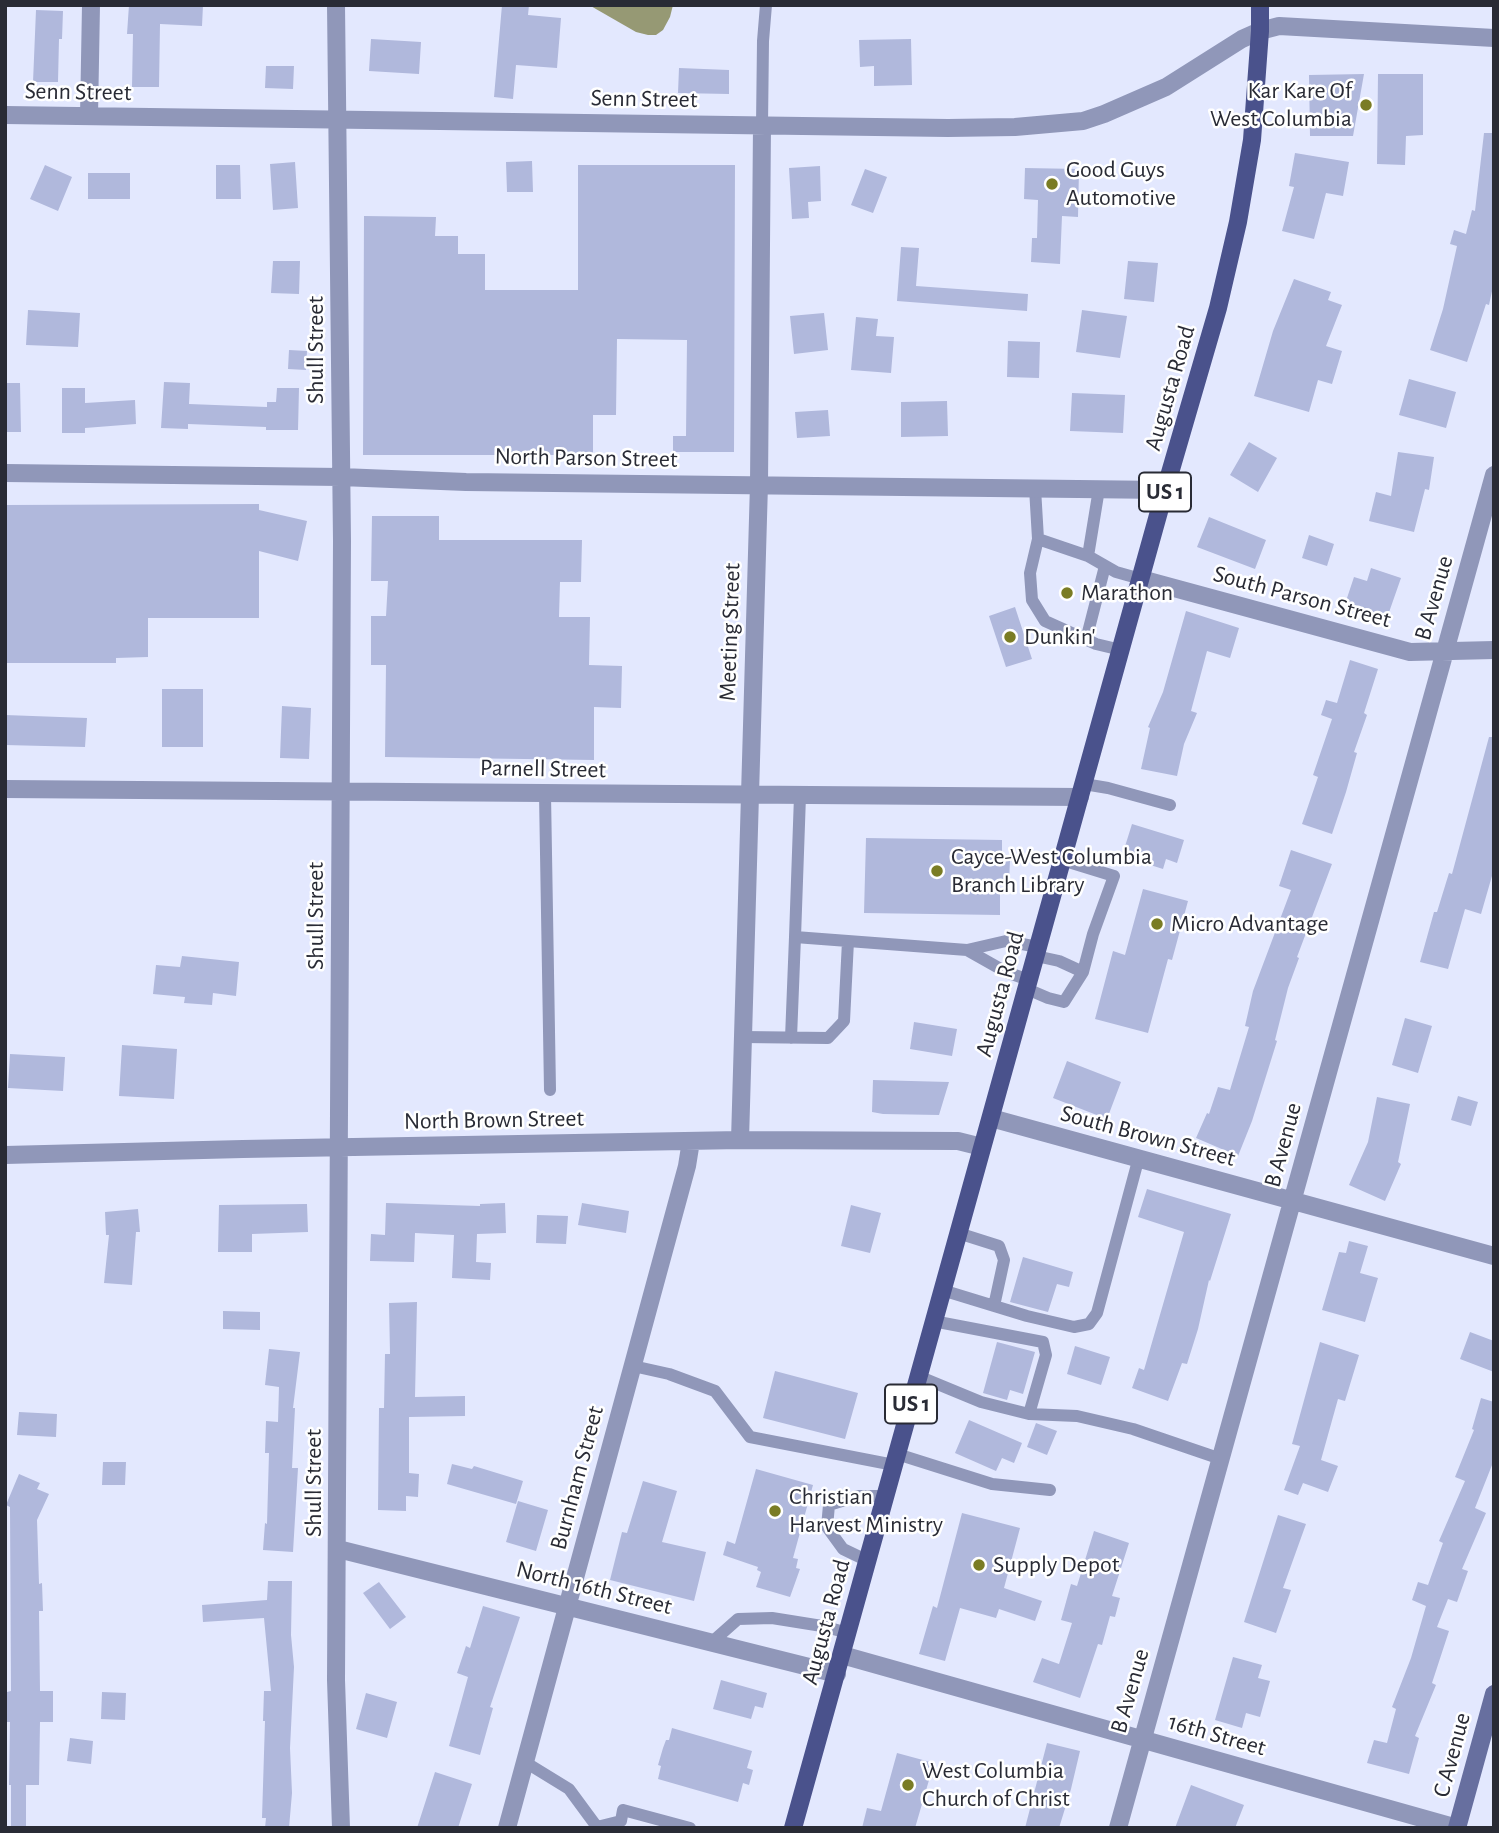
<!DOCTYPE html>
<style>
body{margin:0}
#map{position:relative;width:1499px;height:1833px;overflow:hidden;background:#e3e8fe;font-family:"Alegreya Sans",sans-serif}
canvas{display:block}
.frame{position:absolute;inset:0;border:7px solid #292b35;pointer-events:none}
</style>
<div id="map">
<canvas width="1499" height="1833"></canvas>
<div class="frame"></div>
</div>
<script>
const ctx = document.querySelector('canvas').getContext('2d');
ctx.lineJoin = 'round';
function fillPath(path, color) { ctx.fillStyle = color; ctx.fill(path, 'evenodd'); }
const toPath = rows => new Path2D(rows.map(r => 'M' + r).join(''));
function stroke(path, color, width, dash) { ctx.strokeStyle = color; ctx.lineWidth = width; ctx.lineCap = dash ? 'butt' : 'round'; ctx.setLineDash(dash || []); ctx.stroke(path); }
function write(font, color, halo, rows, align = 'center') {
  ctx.font = font + ' "Alegreya Sans",sans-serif'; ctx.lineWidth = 5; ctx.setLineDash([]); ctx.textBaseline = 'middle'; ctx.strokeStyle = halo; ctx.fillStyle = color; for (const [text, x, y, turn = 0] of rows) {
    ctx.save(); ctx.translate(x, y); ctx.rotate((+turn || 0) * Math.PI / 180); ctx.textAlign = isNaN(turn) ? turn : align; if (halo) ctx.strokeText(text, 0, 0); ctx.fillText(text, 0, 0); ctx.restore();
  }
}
const water = toPath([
 [589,5,673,5,670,17,663,30,656,35,648,35,636,32]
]);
const building = toPath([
 [129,5,203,5,202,26,160,24,159,87,132,87,133,34,127,34],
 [502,5,529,5,528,15,561,18,557,68,516,65,513,99,494,97],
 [36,10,63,11,62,39,59,39,58,82,33,82],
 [371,39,421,42,419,74,369,71],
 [911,39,912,85,874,86,874,66,860,67,859,40],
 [266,66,294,66,293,89,265,88],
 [679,68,729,70,729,94,678,93],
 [1364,74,1353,136,1310,136,1309,75],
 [1378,74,1423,74,1423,135,1406,136,1405,165,1377,164],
 [1484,133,1494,133,1494,282,1489,305,1486,304,1467,362,1430,350,1443,309,1457,246,1450,244,1454,230,1466,234,1472,210,1475,211],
 [1295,153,1349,162,1343,196,1326,193,1314,239,1282,231,1294,187,1289,186],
 [532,161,533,192,507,192,506,162],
 [295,162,298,208,273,210,270,164],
 [45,165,72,177,58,211,30,199],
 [216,165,240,165,241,199,216,199],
 [578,165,735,165,734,452,673,452,673,436,686,436,687,340,617,339,616,415,593,415,593,455,363,455,364,216,436,217,435,236,458,236,458,254,485,254,485,290,578,290],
 [820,166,821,201,808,202,809,218,792,219,789,168],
 [1025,168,1079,169,1078,217,1062,216,1060,264,1031,262,1032,238,1037,238,1038,200,1024,199],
 [865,169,887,177,873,213,851,205],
 [88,173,130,173,130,199,88,199],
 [901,247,919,248,916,286,1028,294,1027,311,897,301],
 [273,261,300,261,299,294,271,293],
 [1128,261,1158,263,1154,302,1124,299],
 [1294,279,1331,292,1328,300,1342,305,1326,346,1342,351,1332,384,1318,380,1309,412,1254,396,1273,331],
 [28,310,80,313,78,347,26,345],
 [1082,310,1127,316,1120,358,1076,352],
 [824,313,828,350,794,354,790,316],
 [856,317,878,319,876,336,894,337,891,373,851,370],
 [1008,341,1040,342,1039,378,1007,377],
 [289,350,307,351,306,370,288,369],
 [1409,379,1456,392,1446,428,1399,415],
 [164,382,190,383,189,404,267,407,267,402,276,402,277,388,299,388,298,430,266,430,266,427,188,424,188,429,161,428],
 [5,383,20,383,21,432,5,432],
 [62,388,85,388,85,403,135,400,136,424,85,428,85,433,62,433],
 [1072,393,1125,395,1123,433,1070,431],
 [947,401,948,436,901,437,901,402],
 [828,410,830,436,797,438,795,412],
 [1249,442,1277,458,1258,492,1230,475],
 [1398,452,1434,457,1429,490,1425,489,1414,532,1369,521,1376,492,1391,496],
 [259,504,259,510,307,521,298,561,259,551,259,618,148,618,148,657,116,658,116,663,5,663,5,505],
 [372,516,439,516,439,540,582,540,581,582,560,582,559,617,590,617,589,665,622,666,621,708,594,707,594,760,385,757,386,665,371,665,371,616,386,616,388,581,371,581],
 [1209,517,1266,540,1255,569,1197,547],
 [1309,535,1334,544,1327,566,1302,558],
 [1371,568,1401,578,1387,618,1345,604,1354,577,1367,581],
 [1015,607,1032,659,1006,667,989,616],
 [1186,611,1239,628,1230,658,1207,651,1191,711,1197,713,1184,744,1177,776,1141,769,1150,728,1148,727,1163,692],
 [1350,660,1378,669,1364,713,1367,715,1354,752,1357,753,1346,792,1332,834,1302,824,1318,777,1313,775,1332,719,1321,715,1326,700,1337,703],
 [162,689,203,689,203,747,162,747],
 [282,706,311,708,309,759,280,758],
 [5,715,87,718,85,747,5,745],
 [1489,737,1494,737,1494,869,1481,914,1465,909,1448,969,1420,962,1434,912,1437,912,1449,873,1452,874],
 [1132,824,1184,840,1177,863,1166,859,1163,869,1122,856],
 [866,838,1002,840,1002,859,1010,860,1009,883,1000,883,1000,915,864,913],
 [1291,850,1332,864,1297,957,1299,958,1288,988,1275,1040,1277,1041,1252,1121,1238,1156,1196,1138,1207,1113,1209,1114,1218,1087,1230,1090,1249,1027,1245,1026,1253,991,1291,890,1279,886],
 [1143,889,1188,901,1172,960,1168,959,1148,1033,1095,1019,1113,951,1125,955],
 [182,956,239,962,236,996,213,993,212,1005,184,1003,185,997,153,994,156,965,180,967],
 [1405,1018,1432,1026,1418,1073,1392,1065],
 [914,1022,957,1029,952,1056,910,1049],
 [122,1045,177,1049,174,1099,119,1096],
 [10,1054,65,1057,63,1091,8,1088],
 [1067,1061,1121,1082,1107,1119,1053,1098],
 [873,1080,949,1082,939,1115,883,1114,872,1112],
 [1458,1096,1478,1102,1471,1126,1451,1120],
 [1377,1097,1410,1104,1398,1162,1401,1164,1385,1201,1349,1185,1368,1142],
 [1147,1189,1231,1214,1210,1281,1209,1280,1198,1329,1187,1364,1182,1363,1168,1401,1132,1388,1139,1368,1144,1370,1184,1232,1138,1217],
 [386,1203,480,1206,480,1204,505,1203,506,1233,477,1234,476,1262,491,1263,490,1280,452,1278,454,1235,415,1233,414,1262,370,1261,371,1234,385,1235],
 [582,1203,629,1211,626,1233,578,1225],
 [307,1204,308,1232,252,1234,252,1252,218,1252,219,1205],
 [851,1205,881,1213,870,1253,841,1246],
 [138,1209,140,1232,136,1232,132,1285,104,1283,109,1235,106,1235,105,1212],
 [537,1215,568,1216,566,1244,536,1243],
 [1349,1241,1368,1246,1360,1273,1378,1278,1365,1322,1322,1310,1339,1252,1346,1253],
 [1023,1257,1073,1272,1069,1287,1057,1284,1048,1312,1010,1302],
 [417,1302,415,1397,465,1396,465,1416,409,1417,409,1473,419,1474,418,1497,406,1496,406,1511,378,1510,379,1408,384,1408,385,1354,390,1354,389,1303],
 [223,1311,260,1312,260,1330,223,1329],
 [1470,1332,1494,1341,1494,1372,1460,1359],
 [997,1342,1035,1352,1023,1394,1010,1390,1007,1400,983,1393],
 [1320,1342,1359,1355,1345,1401,1338,1399,1321,1460,1338,1466,1328,1492,1303,1483,1298,1495,1284,1490,1300,1446,1292,1444],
 [1075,1346,1110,1357,1101,1385,1067,1374],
 [269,1349,300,1352,293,1408,295,1408,292,1468,298,1468,293,1552,263,1550,265,1523,267,1524,269,1453,265,1453,266,1421,278,1422,279,1387,265,1385],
 [775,1371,858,1393,845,1439,763,1418],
 [1481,1398,1494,1402,1494,1460,1475,1508,1486,1513,1462,1569,1468,1571,1457,1602,1448,1599,1437,1627,1449,1631,1432,1683,1436,1685,1415,1736,1419,1738,1409,1774,1367,1763,1374,1740,1387,1743,1396,1709,1392,1707,1411,1658,1426,1606,1412,1600,1418,1582,1428,1585,1443,1543,1439,1541,1465,1481,1455,1477,1474,1430,1472,1429],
 [19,1412,57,1414,56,1437,17,1435],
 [969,1420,1022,1443,1014,1463,1002,1458,996,1471,955,1453],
 [1036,1423,1057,1431,1047,1455,1027,1447],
 [103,1462,126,1462,125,1485,102,1485],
 [452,1464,472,1469,474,1466,523,1481,516,1504,447,1484],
 [756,1469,813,1485,793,1558,798,1559,796,1568,800,1569,790,1597,756,1587,761,1572,757,1570,758,1567,723,1555,727,1541,735,1544],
 [19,1474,40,1483,37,1489,49,1494,37,1520,39,1584,42,1583,43,1611,39,1611,40,1691,53,1691,53,1722,40,1722,39,1785,26,1785,26,1828,11,1828,11,1785,9,1785,10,1722,7,1722,7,1692,11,1691,10,1507,6,1505],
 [643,1481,677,1491,662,1542,706,1552,694,1601,610,1580,622,1532,627,1533],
 [518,1501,548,1510,536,1551,506,1542],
 [962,1513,1020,1528,1004,1588,1042,1601,1035,1621,999,1609,996,1618,960,1608,945,1661,919,1654,933,1606,937,1608],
 [1278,1515,1306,1524,1283,1588,1291,1590,1276,1633,1244,1622],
 [1094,1531,1129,1543,1112,1596,1120,1598,1115,1617,1110,1616,1102,1645,1098,1644,1080,1698,1033,1682,1042,1658,1059,1664,1072,1623,1061,1620,1071,1584,1077,1586],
 [268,1581,292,1581,291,1635,294,1667,290,1748,292,1793,289,1828,265,1828,266,1818,262,1818,265,1721,263,1721,264,1691,271,1691,264,1618,203,1622,202,1605,267,1600],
 [379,1582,406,1617,390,1629,363,1593],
 [483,1606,520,1617,490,1707,493,1708,480,1755,449,1746,468,1677,457,1673,466,1646,470,1648],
 [1233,1657,1262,1665,1258,1678,1270,1681,1260,1717,1246,1713,1242,1728,1215,1720],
 [721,1680,767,1693,763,1708,755,1706,751,1719,713,1709],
 [102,1692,126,1693,125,1720,101,1719],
 [366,1693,397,1702,387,1738,356,1729],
 [672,1728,752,1751,747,1768,753,1770,749,1785,743,1783,738,1802,658,1779,661,1766,658,1765,663,1748,666,1740,669,1740],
 [70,1738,93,1741,91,1764,67,1761],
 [1047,1743,1080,1751,1071,1789,1059,1828,1025,1828],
 [897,1753,934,1763,915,1828,862,1828,867,1808,881,1811],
 [435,1772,472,1784,458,1828,417,1828],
 [1191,1785,1244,1805,1235,1828,1175,1828]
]);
const lane = toPath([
 [762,125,763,41,766,5],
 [1035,488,1038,539,1030,573,1032,600,1045,621,1096,644,1121,650],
 [1038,539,1088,556,1116,572,1141,579],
 [1088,556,1099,489],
 [1086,640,1105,566],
 [1084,784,1108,788,1170,805],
 [545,794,550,1090],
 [800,796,795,937,848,941],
 [967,950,1006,972,1029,980],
 [1036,956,1059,961,1083,972,1093,934,1114,876,1062,860],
 [1027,989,1048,998,1064,1002,1083,972],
 [743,1037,828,1038,844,1021,848,941,967,950,1006,941,1038,947],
 [791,1038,795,937],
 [958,1233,999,1246,1004,1260,994,1306],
 [942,1290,1027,1316,1074,1327,1089,1324,1097,1313,1139,1157],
 [933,1321,1043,1342,1046,1355,1029,1414],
 [633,1366,669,1374,715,1391,750,1437,894,1465],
 [918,1376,981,1402,1029,1414,1077,1416,1133,1429,1221,1459],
 [897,1454,992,1484,1050,1490],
 [868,1561,843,1549,827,1527,829,1505,858,1496,886,1496],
 [712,1642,738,1619,772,1618,822,1626,848,1633],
 [525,1762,569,1789,597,1827,621,1821,623,1810,690,1828]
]);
const street = toPath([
 [336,5,342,541,336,1680,341,1828],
 [5,115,948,128,1015,127,1083,121,1104,114,1166,87,1242,39,1260,31,1279,26,1494,38],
 [89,116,91,5],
 [5,473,341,477,466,482,1165,490],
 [1141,579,1410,652,1494,650],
 [5,789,1080,797],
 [991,1118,1494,1256],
 [740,1140,759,484,762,125],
 [5,1155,243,1149,740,1140,958,1141,982,1147],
 [338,1549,837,1674],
 [842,1655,1457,1828],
 [507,1828,687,1166,691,1141],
 [1118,1828,1494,475]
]);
const secondary = toPath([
 [1457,1828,1494,1694]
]);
const primary = toPath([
 [793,1828,1165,490,1218,308,1238,222,1252,140,1260,31,1260,5]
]);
const markers = [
 [1366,105,7,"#7a7c24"],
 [1052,184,7,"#7a7c24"],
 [1067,593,7,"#7a7c24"],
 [1010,637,7,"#7a7c24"],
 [937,871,7,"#7a7c24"],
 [1157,924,7,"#7a7c24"],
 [775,1511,7,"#7a7c24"],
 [979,1565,7,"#7a7c24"],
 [908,1785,7,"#7a7c24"]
];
const shields = [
 [1165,492,52],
 [911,1404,52]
];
const shieldNames = [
 ["US 1",1165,492],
 ["US 1",911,1404]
];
const poiNames = [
 ["Kar Kare Of",1352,91,"right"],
 ["West Columbia",1352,119,"right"],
 ["Good Guys",1066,170],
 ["Automotive",1066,198],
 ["Marathon",1081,593],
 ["Dunkin'",1024,637],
 ["Cayce-West Columbia",951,857],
 ["Branch Library",951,885],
 ["Micro Advantage",1171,924],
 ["Christian",789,1497],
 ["Harvest Ministry",789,1525],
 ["Supply Depot",993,1565],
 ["West Columbia",922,1771],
 ["Church of Christ",922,1799]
];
const streetNames = [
 ["Senn Street",78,92,1],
 ["Senn Street",644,99,1],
 ["Shull Street",316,350,-90],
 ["Augusta Road",1170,388,-74],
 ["North Parson Street",586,458,1],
 ["South Parson Street",1302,597,15],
 ["B Avenue",1434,598,-74],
 ["Meeting Street",730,632,-88],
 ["Parnell Street",543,769,1],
 ["Shull Street",316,916,-90],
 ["Augusta Road",1000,994,-75],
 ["North Brown Street",494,1120,-1],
 ["South Brown Street",1148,1136,15],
 ["B Avenue",1283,1145,-75],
 ["Burnham Street",577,1478,-75],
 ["Shull Street",314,1483,-90],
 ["North 16th Street",594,1588,14],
 ["Augusta Road",826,1622,-75],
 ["B Avenue",1130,1691,-74],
 ["16th Street",1217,1735,16],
 ["C Avenue",1452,1755,-75]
];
fillPath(water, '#969974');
fillPath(building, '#b0b8dc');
stroke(lane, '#9097b9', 12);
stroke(street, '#9097b9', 18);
stroke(secondary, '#676f9f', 18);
stroke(primary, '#4a528c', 18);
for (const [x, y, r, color] of markers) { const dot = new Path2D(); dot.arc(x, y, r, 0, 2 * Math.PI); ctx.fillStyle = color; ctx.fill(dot); stroke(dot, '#fff', 2.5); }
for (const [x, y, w] of shields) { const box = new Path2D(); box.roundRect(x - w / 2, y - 19.5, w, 39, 5); ctx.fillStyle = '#fff'; ctx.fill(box); stroke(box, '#292b35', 2); }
write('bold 23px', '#292b35', null, shieldNames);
write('24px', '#292b35', '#fff', poiNames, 'left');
write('24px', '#292b35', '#fff', streetNames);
</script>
